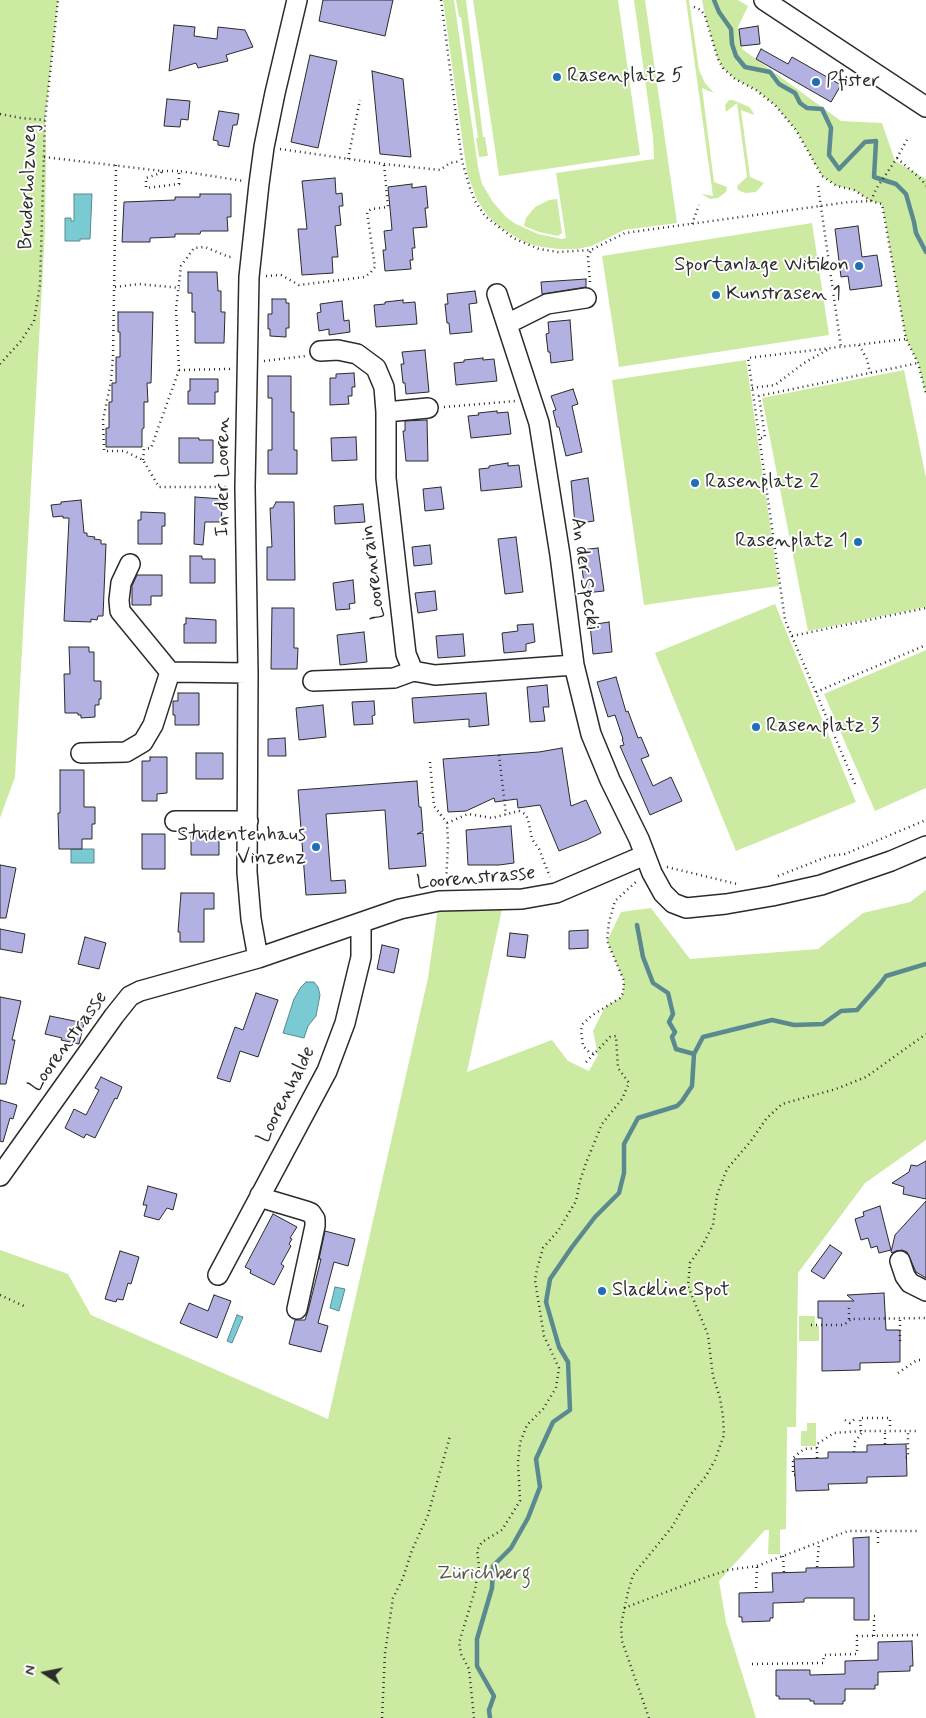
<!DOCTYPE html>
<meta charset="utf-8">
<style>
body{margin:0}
#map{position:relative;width:926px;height:1718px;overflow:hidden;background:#fff;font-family:Mynerve,sans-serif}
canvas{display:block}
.north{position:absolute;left:20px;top:1648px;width:50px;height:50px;-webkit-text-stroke:4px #fff;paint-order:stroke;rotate:281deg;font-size:14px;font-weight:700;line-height:20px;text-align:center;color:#2b2b2b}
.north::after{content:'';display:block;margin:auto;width:18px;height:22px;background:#2b2b2b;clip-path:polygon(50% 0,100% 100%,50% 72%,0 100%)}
</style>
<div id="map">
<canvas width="926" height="1718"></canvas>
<div class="north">N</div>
</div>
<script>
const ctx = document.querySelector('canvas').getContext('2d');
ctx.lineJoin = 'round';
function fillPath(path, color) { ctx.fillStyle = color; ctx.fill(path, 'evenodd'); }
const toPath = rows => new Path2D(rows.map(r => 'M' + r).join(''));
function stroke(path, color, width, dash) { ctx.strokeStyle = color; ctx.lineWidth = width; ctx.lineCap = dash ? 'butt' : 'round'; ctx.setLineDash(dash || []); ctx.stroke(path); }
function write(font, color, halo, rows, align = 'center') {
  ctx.font = font + ' Mynerve,sans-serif'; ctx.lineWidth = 4; ctx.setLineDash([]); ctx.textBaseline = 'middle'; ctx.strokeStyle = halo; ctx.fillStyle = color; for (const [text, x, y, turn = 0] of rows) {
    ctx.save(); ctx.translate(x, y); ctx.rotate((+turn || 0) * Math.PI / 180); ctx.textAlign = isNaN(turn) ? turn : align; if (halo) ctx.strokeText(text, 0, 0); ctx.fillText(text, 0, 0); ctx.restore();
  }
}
const green = toPath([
 [0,0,58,0,45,120,46,156,45,231,15,777,0,818],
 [443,0,454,0,478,167,482,184,493,202,505,216,514,223,538,234,562,239,566,238,556,173,654,159,653,137,634,0,645,0,677,223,624,230,592,246,577,249,559,249,542,247,526,243,501,228,487,215,477,200,467,173],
 [456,0,466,0,483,137,485,137,488,156,479,157,476,138,478,138,461,17,459,17],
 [473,0,618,0,640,155,499,176],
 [686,0,689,0,699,70,705,83,714,93,702,88,714,182,727,187,726,192,718,198,710,199,703,195,702,194,713,196],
 [702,0,738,0,748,6,738,27,742,49,841,121,882,123,895,161,926,179,926,394,918,363,906,339,882,204,871,201,854,190,837,186,822,176,796,130,775,105,756,90,735,79,723,68,718,59,705,16],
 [729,100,733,100,749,107,753,112,754,115,741,110,750,177,764,183,756,192,746,193,742,192,738,190,737,186,747,177,737,103,726,112,725,105],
 [557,199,562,233,558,236,539,232,524,226,526,218,535,207,549,200],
 [812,223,829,335,619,367,602,256],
 [746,360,779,586,644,605,612,380],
 [904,370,926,478,926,607,808,631,762,398],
 [775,604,856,802,736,851,655,653],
 [926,650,926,788,875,811,824,694],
 [926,890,926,1140,865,1183,798,1273,796,1427,787,1427,786,1529,780,1530,780,1554,768,1554,769,1530,765,1530,719,1581,726,1622,756,1718,0,1718,0,1250,68,1274,91,1315,328,1419,428,978,439,901,504,900,467,1072,552,1040,568,1061,589,1071,598,1055,593,1031,605,1007,620,998,623,993,624,981,607,941,621,912,651,908,690,959,818,949,863,913,910,902],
 [799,1316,815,1316,815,1326,819,1326,819,1341,799,1341],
 [807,1423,816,1423,816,1446,801,1446,801,1431,807,1431]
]);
const water = toPath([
 [74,194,92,194,90,239,80,239,80,241,65,241,65,218,71,218,71,221,74,221,74,194],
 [71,849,94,849,94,863,71,863,71,849],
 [306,982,314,982,318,987,320,995,316,1016,308,1026,304,1038,283,1033,294,999,301,987,306,982],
 [335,1287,345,1289,339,1311,330,1308,335,1287],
 [237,1315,243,1317,232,1343,227,1341,237,1315]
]);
const stream = toPath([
 [714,0,719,12,731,29,732,44,736,56,745,67,770,72,779,84,795,93,800,103,807,108,822,109,831,128,829,155,839,169,865,142,876,141,874,177,896,184,906,194,914,222,916,233,926,252],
 [637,925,643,957,653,983,668,993,673,1014,669,1022,675,1032,672,1037,676,1049,694,1054],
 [490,1718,489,1710,494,1696,477,1666,477,1639,492,1588,493,1566,511,1548,528,1518,540,1487,536,1459,553,1422,570,1410,568,1362,559,1347,546,1302,550,1279,572,1247,595,1217,619,1193,624,1173,624,1144,638,1118,677,1106,682,1101,692,1086,694,1054,703,1037,772,1020,794,1025,823,1024,841,1011,857,1010,880,984,886,976,926,964]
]);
const building = toPath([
 [323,0,393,0,385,36,319,21,323,0],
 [174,25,195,27,194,36,217,39,218,27,245,30,253,47,226,55,228,61,198,68,196,63,169,71,174,25],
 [758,26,760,44,741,46,739,29,758,26],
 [761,49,788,64,792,57,841,85,831,102,756,59,761,49],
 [310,55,337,61,318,148,291,142,310,55],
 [372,71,403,79,411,157,380,154,372,71],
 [167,99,190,101,188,120,181,119,180,127,164,126,167,99],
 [219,111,239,114,237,125,233,125,229,147,218,145,218,141,213,140,219,111],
 [335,178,336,194,342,193,343,206,339,206,341,225,335,226,338,257,332,257,333,273,302,275,298,229,307,229,302,181,335,178],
 [412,184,412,188,426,186,428,208,425,208,427,227,413,228,415,248,412,248,413,260,410,260,411,269,385,271,383,250,386,250,384,231,392,230,388,187,412,184],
 [200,194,231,194,231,217,227,217,228,231,201,231,200,234,175,234,175,237,150,238,150,242,122,242,124,202,175,200,175,197,200,197,200,194],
 [858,226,862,257,877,255,882,286,850,290,848,276,841,277,835,229,858,226],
 [188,272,217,272,218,291,221,291,221,312,225,312,224,343,195,343,195,312,192,312,192,293,188,293,188,272],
 [586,279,586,287,542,294,541,282,586,279],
 [475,291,477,303,469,304,472,332,450,334,449,323,447,323,445,304,448,304,447,294,475,291],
 [272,299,286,299,286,303,289,303,289,328,286,328,286,337,270,336,270,329,268,329,268,314,272,314,272,299],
 [403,300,403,303,415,302,417,324,376,327,374,305,385,304,385,302,403,300],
 [342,301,344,321,349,320,350,332,329,335,329,329,319,331,317,313,321,312,320,304,342,301],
 [118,312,153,312,151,383,147,383,148,402,144,402,144,428,142,429,142,447,106,447,106,428,109,428,109,402,112,402,112,383,116,383,116,357,120,357,120,332,118,332,118,312],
 [570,320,573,360,551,363,550,352,548,352,546,334,549,333,548,322,570,320],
 [425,350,429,392,406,394,405,383,403,383,401,364,404,364,402,352,425,350],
 [483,358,483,360,494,359,497,381,456,385,454,363,464,362,464,360,483,358],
 [354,373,355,387,352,387,352,396,348,396,349,404,330,405,330,378,336,378,336,374,354,373],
 [268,376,291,376,291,412,294,412,294,450,297,450,297,474,268,474,268,450,272,450,272,398,268,398,268,376],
 [190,379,218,379,218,392,215,392,215,404,188,404,188,391,190,391,190,379],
 [573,389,578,404,572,406,582,452,566,456,559,427,557,427,553,411,556,410,551,396,573,389],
 [497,411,497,413,508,412,511,434,471,438,468,416,479,415,478,413,497,411],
 [427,420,428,461,406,461,403,431,405,431,405,421,427,420],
 [356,437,357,460,332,461,331,438,356,437],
 [179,438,199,438,199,440,213,440,213,463,179,463,179,438],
 [508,463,508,466,519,465,522,487,481,491,479,469,489,468,489,466,508,463],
 [588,478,594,521,575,524,571,481,588,478],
 [441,487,444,509,425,511,423,489,441,487],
 [195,497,223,499,221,522,205,522,203,545,194,544,195,497],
 [81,500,84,533,87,533,87,536,95,537,94,539,101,540,101,544,106,544,103,616,98,616,97,620,91,619,91,622,64,621,69,518,63,518,63,516,53,517,51,505,61,504,61,502,81,500],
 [276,502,294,502,295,580,267,580,267,547,272,547,270,508,273,508,276,502],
 [363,504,365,522,335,524,334,506,363,504],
 [141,512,165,513,165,526,162,526,162,544,138,544,138,520,141,520,141,512],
 [516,537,523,592,505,594,498,539,516,537],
 [430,545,432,564,414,566,412,547,430,545],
 [598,548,604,591,585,593,580,550,598,548],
 [190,556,202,556,202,559,215,559,215,583,190,583,190,556],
 [137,575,162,575,162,596,151,596,151,605,132,605,132,586,137,575],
 [353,580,355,603,349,604,350,609,336,610,333,583,353,580],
 [435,591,437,610,418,613,415,593,435,591],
 [272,608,294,608,294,648,298,648,297,669,271,669,272,608],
 [186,618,216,620,216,643,184,643,184,624,186,624,186,618],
 [609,622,612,652,593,654,590,625,609,622],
 [533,624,535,642,526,644,526,651,504,653,502,633,518,631,517,625,533,624],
 [364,632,367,662,340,665,337,635,364,632],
 [463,634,465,656,438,658,436,636,463,634],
 [69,647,89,647,89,652,94,652,94,681,101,681,101,699,99,699,99,705,95,705,95,717,81,718,81,715,78,715,78,713,65,713,64,674,70,674,69,647],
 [616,677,626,712,628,711,638,738,641,737,649,756,641,759,653,786,671,777,682,801,650,815,620,746,624,745,622,739,623,739,615,715,608,717,597,682,616,677],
 [547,685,549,707,543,707,545,721,530,722,527,687,547,685],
 [178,693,199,693,199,725,175,725,175,715,173,715,173,701,178,701,178,693],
 [486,693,489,725,469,727,469,719,414,723,412,698,486,693],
 [374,701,375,715,372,716,373,724,354,725,352,702,374,701],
 [323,705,326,737,299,740,296,708,323,705],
 [285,738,286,756,268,756,268,739,285,738],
 [562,748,571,806,586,800,601,833,587,840,559,851,540,805,518,808,517,799,495,802,494,798,466,811,448,812,443,759,539,752,562,748],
 [196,753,223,753,223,779,196,779,196,753],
 [150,757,167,757,167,793,157,794,157,801,142,801,142,761,150,761,150,757],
 [60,770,84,770,84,807,95,807,95,824,92,824,92,839,82,839,82,849,59,849,58,813,60,813,60,770],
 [417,781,419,807,421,807,423,831,417,834,423,833,426,866,389,869,385,810,326,814,331,881,345,880,346,893,306,895,298,790,417,781],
 [511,826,514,863,499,865,468,865,466,830,511,826],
 [142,834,165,834,165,869,142,869,142,834],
 [191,834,219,835,219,855,191,855,191,834],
 [0,865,16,868,6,918,0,918,0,865],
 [181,893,214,893,214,909,204,909,204,942,180,942,180,932,178,932,181,893],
 [0,929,25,934,22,953,0,949,0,929],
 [588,930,588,948,569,949,569,931,588,930],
 [510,933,528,935,525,958,507,956,510,933],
 [85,937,106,943,99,969,78,964,85,937],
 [382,945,399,949,394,973,377,969,382,945],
 [256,993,278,1000,258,1057,240,1051,230,1082,217,1078,235,1027,243,1030,256,993],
 [0,997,21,1001,12,1040,15,1040,6,1084,0,1084,0,997],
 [50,1016,84,1023,79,1044,61,1040,62,1038,45,1034,50,1016],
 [101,1077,122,1087,117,1099,115,1098,95,1138,86,1134,84,1138,65,1128,74,1109,86,1115,99,1090,95,1088,101,1077],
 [0,1100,17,1105,13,1119,10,1118,3,1142,0,1141,0,1100],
 [926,1161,926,1199,903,1194,904,1187,892,1183,909,1172,911,1165,917,1166,926,1161],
 [148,1186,177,1194,173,1210,167,1208,159,1220,144,1216,147,1205,143,1205,148,1186],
 [926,1201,926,1278,916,1272,907,1252,902,1250,896,1251,892,1253,891,1252,895,1235,926,1201],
 [880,1206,891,1250,879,1253,877,1246,871,1248,868,1238,861,1240,855,1219,864,1216,863,1212,880,1206],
 [273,1214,297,1227,290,1238,292,1239,289,1244,291,1246,281,1264,284,1266,274,1285,250,1273,251,1270,245,1267,273,1214],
 [325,1231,355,1239,348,1266,334,1262,318,1323,328,1326,321,1352,289,1344,295,1320,305,1320,308,1311,321,1259,319,1259,325,1231],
 [830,1245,842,1253,824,1279,811,1271,830,1245],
 [120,1251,139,1257,131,1284,128,1283,123,1300,117,1299,116,1302,105,1299,120,1251],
 [884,1293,886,1330,900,1330,900,1362,860,1363,860,1370,822,1371,822,1318,818,1318,818,1301,854,1301,847,1295,884,1293],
 [214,1295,231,1301,217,1338,180,1323,189,1303,208,1311,214,1295],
 [906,1444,907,1476,867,1477,867,1483,828,1484,829,1490,796,1491,794,1459,828,1458,828,1452,867,1452,867,1445,906,1444],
 [869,1537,869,1620,854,1620,854,1598,806,1598,804,1599,804,1602,773,1603,773,1618,770,1618,770,1621,742,1622,742,1617,739,1617,739,1593,773,1592,772,1573,806,1572,806,1568,854,1567,853,1538,869,1537],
 [912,1641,913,1666,910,1666,910,1671,878,1672,878,1685,875,1685,875,1689,845,1689,845,1701,843,1701,843,1704,814,1704,814,1701,810,1701,810,1699,779,1699,779,1696,776,1696,776,1670,810,1670,810,1675,845,1674,845,1661,878,1660,878,1642,912,1641]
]);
const path = toPath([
 [441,0,462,161,470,188,475,201,485,216,513,238,539,249,558,252,591,250,625,233,849,202,871,201,876,189,897,158,908,138],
 [694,7,701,10,705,16,718,59,723,68,735,79,756,90,775,105,796,130,822,176,837,186,854,190,871,201,882,204,906,339,918,363,926,394],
 [0,114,21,118,45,120],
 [280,149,384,164,440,170,450,163,461,161],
 [44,157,162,171,161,173,146,178,146,188,179,184,179,171,244,181],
 [897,158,922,180,926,186],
 [348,159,360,100],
 [116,165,113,356,111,381,103,420,104,451,124,451,143,460,159,487,229,487],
 [162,171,179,171],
 [818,186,841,347],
 [692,224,699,205],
 [266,276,281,275,299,285,365,277,371,272,375,267,367,212,371,209,388,207,384,164],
 [590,282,588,257,591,250],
 [115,287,139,284,180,288],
 [859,345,867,359,870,373],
 [264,361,306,356],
 [0,364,21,341,34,321,40,285,45,120,58,0],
 [179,370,230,369],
 [752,388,775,385,804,363,829,349],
 [444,407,516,401],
 [761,438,765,437,759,396,918,363],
 [143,460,144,449,151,448,179,370,176,309,181,266,194,248,205,247,229,257,234,256],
 [792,636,926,608],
 [816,692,926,645],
 [499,755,506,815],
 [430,762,434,806,447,823,448,843,446,884],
 [855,784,785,620,748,358,906,339],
 [447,823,468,814,492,818,519,811,525,814,528,819,532,839,539,849,550,877],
 [667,867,737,884],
 [778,876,829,856,845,854,926,820],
 [586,1062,594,1054],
 [0,1295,26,1307],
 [849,1308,849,1321],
 [811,1325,844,1325,851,1319,926,1318],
 [900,1341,900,1318],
 [898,1373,917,1360,920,1360],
 [845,1420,850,1423,855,1419],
 [861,1431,860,1418,890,1418,890,1430],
 [885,1444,885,1430],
 [854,1452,855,1442,863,1431],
 [817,1458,817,1444,834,1433,861,1431,919,1431],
 [906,1458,908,1457,908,1431],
 [795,1475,793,1475,793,1458,804,1449,817,1448],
 [878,1532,878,1545],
 [783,1556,784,1573],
 [817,1567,819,1543],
 [756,1593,757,1566],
 [624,1608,701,1579,728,1570,757,1566,848,1531,920,1531],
 [874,1636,874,1616,879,1616],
 [752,1664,823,1663,824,1655,857,1654,857,1636,921,1635],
 [382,1718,385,1653,393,1598,403,1578,412,1550,428,1515,450,1436],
 [474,1718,469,1669,461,1654,459,1643,475,1590,479,1566,477,1550,482,1542,502,1530,520,1501,518,1462,520,1443,527,1425,543,1409,556,1388,559,1368,544,1336,535,1280,537,1269,543,1248,558,1231,576,1201,580,1181,586,1163,602,1124,622,1099,629,1083,618,1068,616,1036,610,1037,594,1054,590,1053,583,1046,581,1030,583,1024,591,1016,620,998,623,993,624,981,607,941,609,922,615,901,637,881],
 [649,1718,622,1641,621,1625,628,1592,633,1575,672,1527,691,1494,706,1476,715,1460,724,1435,723,1417,720,1398,713,1376,708,1335,688,1286,690,1263,702,1246,713,1225,717,1195,727,1169,751,1141,766,1119,782,1104,836,1089,866,1077,926,1034]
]);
const minor = toPath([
 [764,0,926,107],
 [497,294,539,423,560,555,574,665,591,734,610,780,639,839,652,873,663,893,673,903,686,908,726,904,772,896,821,885,891,861,926,846],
 [507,324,547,304,586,298],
 [320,351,338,350,357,354,376,368,384,387,386,412,386,478,406,654,413,671,435,675,574,665],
 [386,412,428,408],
 [130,564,121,583,119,600,120,611,170,672,248,673],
 [313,681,394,678,413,671],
 [81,753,126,752,143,742,153,725,170,672],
 [175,821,248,821],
 [258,958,251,919,247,872,248,673,245,487,249,277,259,184,264,147,275,93,297,0],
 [0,1176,114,1016,130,996,140,991,258,958,400,909,439,901,522,899,556,893,645,855],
 [260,1195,269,1200,306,1211,311,1213,315,1219,315,1226,297,1309],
 [900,1261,905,1276,910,1283,926,1291],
 [218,1275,327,1071,345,1023,361,957,361,923]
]);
const markers = [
 [557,77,5,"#1f6fb2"],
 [816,82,5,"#1f6fb2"],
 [859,266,5,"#1f6fb2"],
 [716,295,5,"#1f6fb2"],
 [695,483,5,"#1f6fb2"],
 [858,542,5,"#1f6fb2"],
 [756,727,5,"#1f6fb2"],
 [316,847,5,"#1f6fb2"],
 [602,1291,5,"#1f6fb2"]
];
const poiNames = [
 ["Rasenplatz 5",567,77],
 ["Pfister",826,82],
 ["Sportanlage Witikon",849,266,"right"],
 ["Kunstrasen 1",726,295],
 ["Rasenplatz 2",705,483],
 ["Rasenplatz 1",848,542,"right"],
 ["Rasenplatz 3",766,727],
 ["Studentenhaus",306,836,"right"],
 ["Vinzenz",306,859,"right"],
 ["Slackline Spot",612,1291]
];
const streetNames = [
 ["Bruderholzweg",29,187,-88],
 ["In der Looren",224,477,-90],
 ["Loorenrain",374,572,-97],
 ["An der Specki",584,574,82],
 ["Loorenstrasse",476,879,-5],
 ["Loorenstrasse",69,1042,-54],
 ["Loorenhalde",287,1095,-63]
];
const parkNames = [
 ["Zürichberg",484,1575]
];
fillPath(green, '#cceaa1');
fillPath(water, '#79cad3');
stroke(water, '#5a8a90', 1);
stroke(stream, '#5a8a90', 4.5);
fillPath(building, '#b2b1e2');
stroke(building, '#2b2b2b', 1);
stroke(minor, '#2b2b2b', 22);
stroke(path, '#2b2b2b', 2.5, [1, 4]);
stroke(minor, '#fff', 19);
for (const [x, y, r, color] of markers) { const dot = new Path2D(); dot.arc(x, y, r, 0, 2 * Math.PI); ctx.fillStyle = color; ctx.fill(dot); stroke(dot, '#fff', 2); }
write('20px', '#2b2b2b', '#fff', poiNames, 'left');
write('20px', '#2b2b2b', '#fff', streetNames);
write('20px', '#535b48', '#fff', parkNames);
</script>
